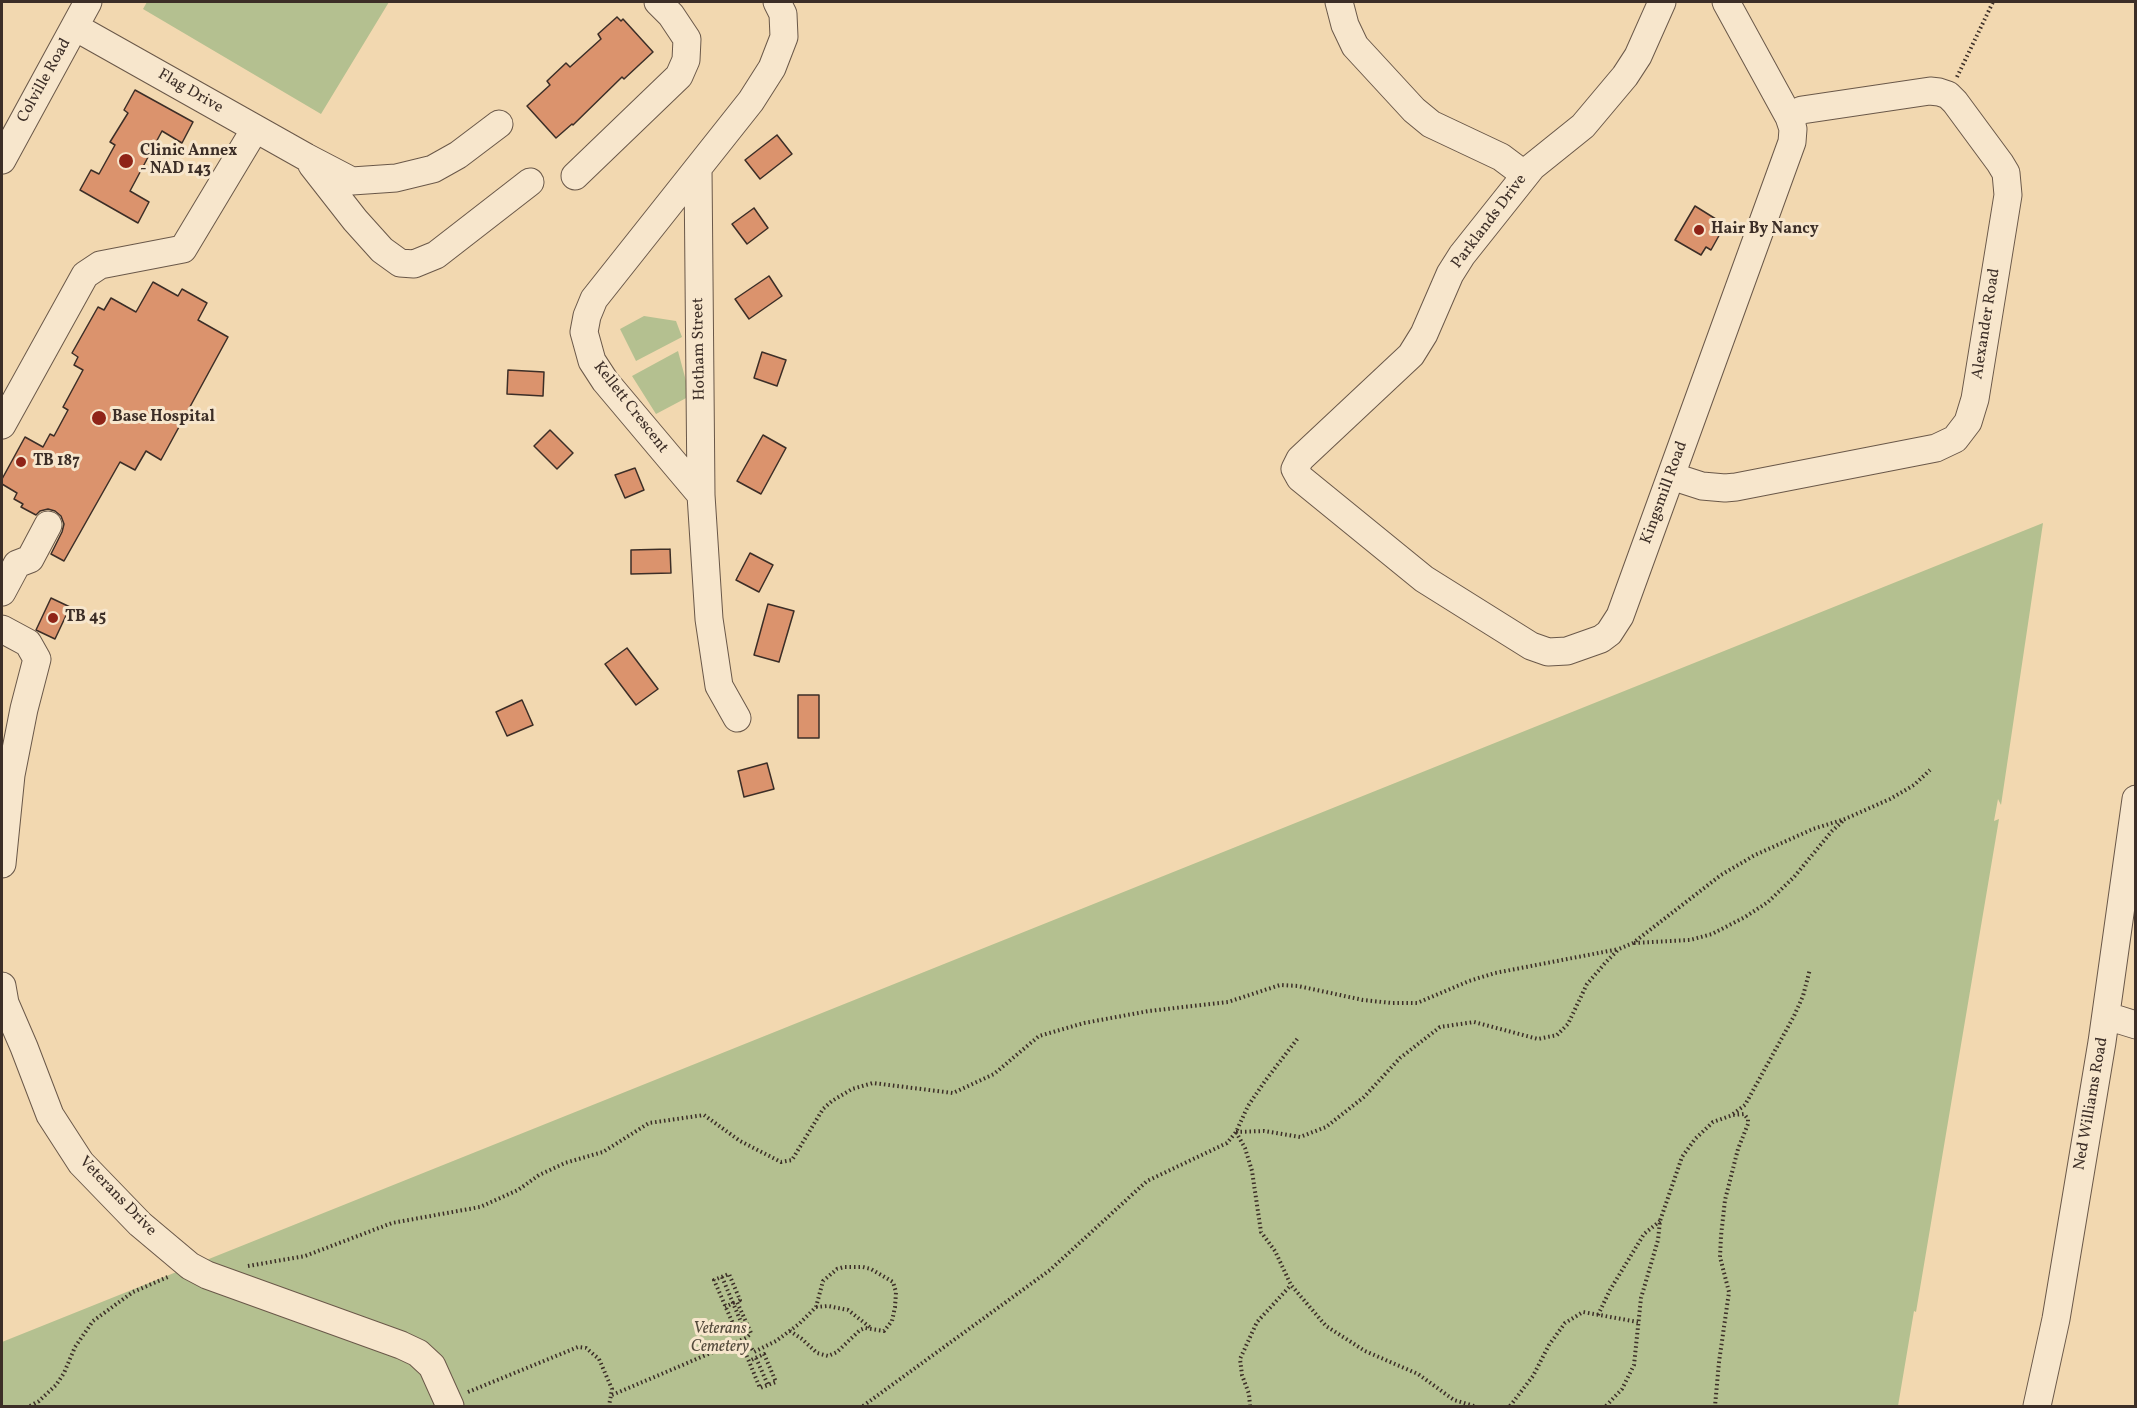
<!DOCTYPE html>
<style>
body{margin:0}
#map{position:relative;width:2137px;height:1408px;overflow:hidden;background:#f2d8b0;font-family:Vollkorn,serif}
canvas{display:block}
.frame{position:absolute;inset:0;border:3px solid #3c2e27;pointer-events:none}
</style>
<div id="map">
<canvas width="2137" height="1408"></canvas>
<div class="frame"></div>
</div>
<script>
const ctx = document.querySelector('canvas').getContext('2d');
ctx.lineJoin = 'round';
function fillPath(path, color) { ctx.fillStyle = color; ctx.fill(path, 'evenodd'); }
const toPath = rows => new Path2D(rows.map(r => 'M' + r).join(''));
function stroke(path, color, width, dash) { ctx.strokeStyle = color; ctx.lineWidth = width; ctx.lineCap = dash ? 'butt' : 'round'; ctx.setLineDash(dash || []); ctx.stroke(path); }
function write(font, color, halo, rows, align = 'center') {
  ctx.font = font + ' Vollkorn,serif'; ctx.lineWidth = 6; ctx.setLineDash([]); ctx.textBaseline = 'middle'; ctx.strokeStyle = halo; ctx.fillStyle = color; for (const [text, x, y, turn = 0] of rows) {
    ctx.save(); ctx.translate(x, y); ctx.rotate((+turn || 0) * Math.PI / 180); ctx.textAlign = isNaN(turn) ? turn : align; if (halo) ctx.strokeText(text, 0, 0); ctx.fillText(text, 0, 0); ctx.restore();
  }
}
const green = toPath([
 [147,2,389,2,321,114,143,9],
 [644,316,676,321,682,337,636,361,620,329],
 [678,351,690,396,656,414,632,376],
 [2043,523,2001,805,1998,799,1994,821,1999,819,1916,1312,1914,1311,1898,1406,2,1406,2,1342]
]);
const building = toPath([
 [617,17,621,21,623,19,653,52,624,79,622,77,573,125,572,124,556,138,527,106,550,85,547,81,566,63,570,67,601,39,598,34,617,17],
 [135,90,193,122,182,143,162,131,130,191,149,202,138,223,80,190,91,170,99,174,115,145,110,142,128,113,124,110,135,90],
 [777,135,792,154,760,179,745,160,777,135],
 [1695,206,1719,221,1716,229,1721,232,1711,250,1706,247,1701,255,1675,240,1695,206],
 [754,208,768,228,747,244,732,224,754,208],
 [769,276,782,296,749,319,735,299,769,276],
 [153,282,178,296,182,289,207,303,198,320,228,337,161,460,146,451,135,470,120,462,64,561,51,554,62,532,64,524,61,516,55,511,48,509,40,511,36,515,21,507,23,504,14,499,17,493,2,484,2,479,25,437,43,447,50,434,54,436,68,410,63,407,83,370,74,365,78,357,72,353,98,307,104,310,111,298,136,312,153,282],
 [762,352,786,360,777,386,754,378,762,352],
 [508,370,544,372,543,396,507,394,508,370],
 [550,430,573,453,557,469,534,446,550,430],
 [763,435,786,448,761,494,737,481,763,435],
 [635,468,644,490,625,498,615,475,635,468],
 [670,549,671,573,631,574,631,550,670,549],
 [750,553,773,565,759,592,736,580,750,553],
 [51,598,70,607,55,639,36,630,51,598],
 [768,604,794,611,779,662,754,655,768,604],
 [627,648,658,689,636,705,605,664,627,648],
 [798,695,819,695,819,738,798,738,798,695],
 [522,700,533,725,507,736,496,712,522,700],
 [767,763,774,789,744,797,738,771,767,763]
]);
const path = toPath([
 [1957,77,1993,2],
 [1634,943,1690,940,1712,934,1745,917,1768,902,1794,877,1832,831,1843,821],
 [1733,1114,1745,1105,1794,1016,1803,996,1810,969],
 [1236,1132,1264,1131,1300,1137,1326,1127,1364,1097,1400,1058,1440,1027,1474,1022,1538,1039,1557,1035,1568,1024,1587,984,1606,962,1619,949,1633,943,1721,875,1755,855,1813,829,1845,819,1890,799,1914,785,1930,770],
 [1236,1132,1245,1148,1252,1171,1261,1232,1275,1251,1291,1285,1326,1326,1365,1351,1418,1374,1454,1400,1474,1406],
 [248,1266,305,1256,392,1223,480,1207,518,1190,539,1175,565,1163,603,1152,649,1123,704,1115,740,1141,781,1162,792,1160,823,1109,832,1101,852,1089,873,1083,953,1093,994,1074,1039,1036,1084,1023,1149,1011,1228,1002,1280,985,1298,986,1363,1000,1392,1003,1417,1003,1469,981,1495,973,1619,949],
 [722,1277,733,1303,725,1307],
 [816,1307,828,1306,848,1310,871,1328],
 [1598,1315,1610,1290,1644,1234,1660,1221],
 [748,1343,749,1345,743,1347,760,1388,776,1382,764,1354,749,1361],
 [749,1345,754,1352,776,1341,799,1324,816,1307,823,1281,837,1269,844,1267,863,1267,871,1269,893,1282,896,1292,895,1307,892,1321,884,1331,865,1328,860,1330,837,1352,828,1356,817,1353,802,1339,790,1331],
 [756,1358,768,1385],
 [468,1392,578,1347,586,1348,599,1359,612,1389,609,1406],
 [612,1395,746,1338,751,1333,737,1302,740,1300,729,1274,714,1280,737,1333,744,1329,733,1303,737,1302],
 [30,1406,39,1401,56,1385,64,1373,75,1347,93,1321,133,1292,170,1276],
 [863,1406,1050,1270,1147,1181,1227,1143,1236,1132,1248,1106,1265,1081,1298,1038],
 [1250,1406,1249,1394,1242,1375,1240,1359,1257,1322,1291,1285],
 [1510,1406,1533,1376,1549,1345,1565,1323,1583,1312,1638,1322],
 [1606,1406,1622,1389,1634,1365,1641,1298,1658,1240,1660,1221,1682,1157,1695,1139,1713,1122,1733,1115,1744,1114,1748,1119,1748,1124,1738,1149,1725,1200,1721,1236,1720,1257,1729,1292,1719,1362,1715,1406]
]);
const minor = toPath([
 [1339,2,1345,25,1355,46,1414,110,1431,124,1501,157,1525,175],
 [1662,2,1638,56,1625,76,1583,126,1532,167,1462,255,1450,274,1424,334,1411,355,1300,459,1295,469,1300,478,1424,579,1531,646,1548,652,1567,651,1601,639,1609,633,1620,616,1792,142,1793,129,1789,117,1726,2],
 [75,27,306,157,352,181,396,178,433,169,458,155,499,124],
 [2,160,88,2],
 [312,165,355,220,382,250,400,263,414,264,436,255,530,182],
 [698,168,701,495,709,619,719,686,737,718],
 [575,176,679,76,686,60,687,39,671,15,658,2],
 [2,425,85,275,100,265,183,249,255,129],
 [1671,476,1702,486,1725,488,1736,487,1936,448,1955,439,1968,422,1975,399,2008,195,2006,173,2000,163,1955,102,1948,95,1939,92,1930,91,1802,110,1789,117],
 [701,495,605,381,592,361,584,332,587,316,594,299,751,101,772,68,784,37,783,14,777,2],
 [2,592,17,564,30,559,48,525],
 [2,629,28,643,37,659,24,709,11,775,2,864],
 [2,986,5,1003,24,1047,50,1115,81,1163,140,1224,190,1266,207,1275,401,1345,418,1353,432,1366,450,1406],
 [2107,1016,2136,1025],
 [2037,1406,2056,1319,2102,1042,2136,799]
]);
const markers = [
 [126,161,8,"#8f2418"],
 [1699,230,6,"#8f2418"],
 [99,418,8,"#8f2418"],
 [21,462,6,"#8f2418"],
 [53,618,6,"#8f2418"]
];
const streetNames = [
 ["Colville Road",45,81,-61],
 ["Flag Drive",190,92,30],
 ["Parklands Drive",1490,222,-53],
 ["Alexander Road",1987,324,-81],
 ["Hotham Street",700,349,-91],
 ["Kellett Crescent",630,408,52],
 ["Kingsmill Road",1665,493,-70],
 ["Ned Williams Road",2092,1104,-80],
 ["Veterans Drive",117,1197,46]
];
const poiNames = [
 ["Clinic Annex",140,152],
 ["- NAD 143",140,170],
 ["Hair By Nancy",1711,230],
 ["Base Hospital",112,418],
 ["TB 187",33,462],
 ["TB 45",65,618]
];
const parkNames = [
 ["Veterans",720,1330],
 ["Cemetery",720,1348]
];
fillPath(green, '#b4c090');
fillPath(building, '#db936d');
stroke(building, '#3c2e27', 1.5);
stroke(minor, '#6a5849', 29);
stroke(path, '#3c2e27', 4, [1.5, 3]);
stroke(minor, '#f7e6cc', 27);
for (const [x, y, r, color] of markers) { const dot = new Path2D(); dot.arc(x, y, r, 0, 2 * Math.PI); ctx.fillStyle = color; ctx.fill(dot); stroke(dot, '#f7e6cc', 2); }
write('16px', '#3c2e27', '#f7e6cc', streetNames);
write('bold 16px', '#3c2e27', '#f7e6cc', poiNames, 'left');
write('italic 16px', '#544b3c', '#f7e6cc', parkNames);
</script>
